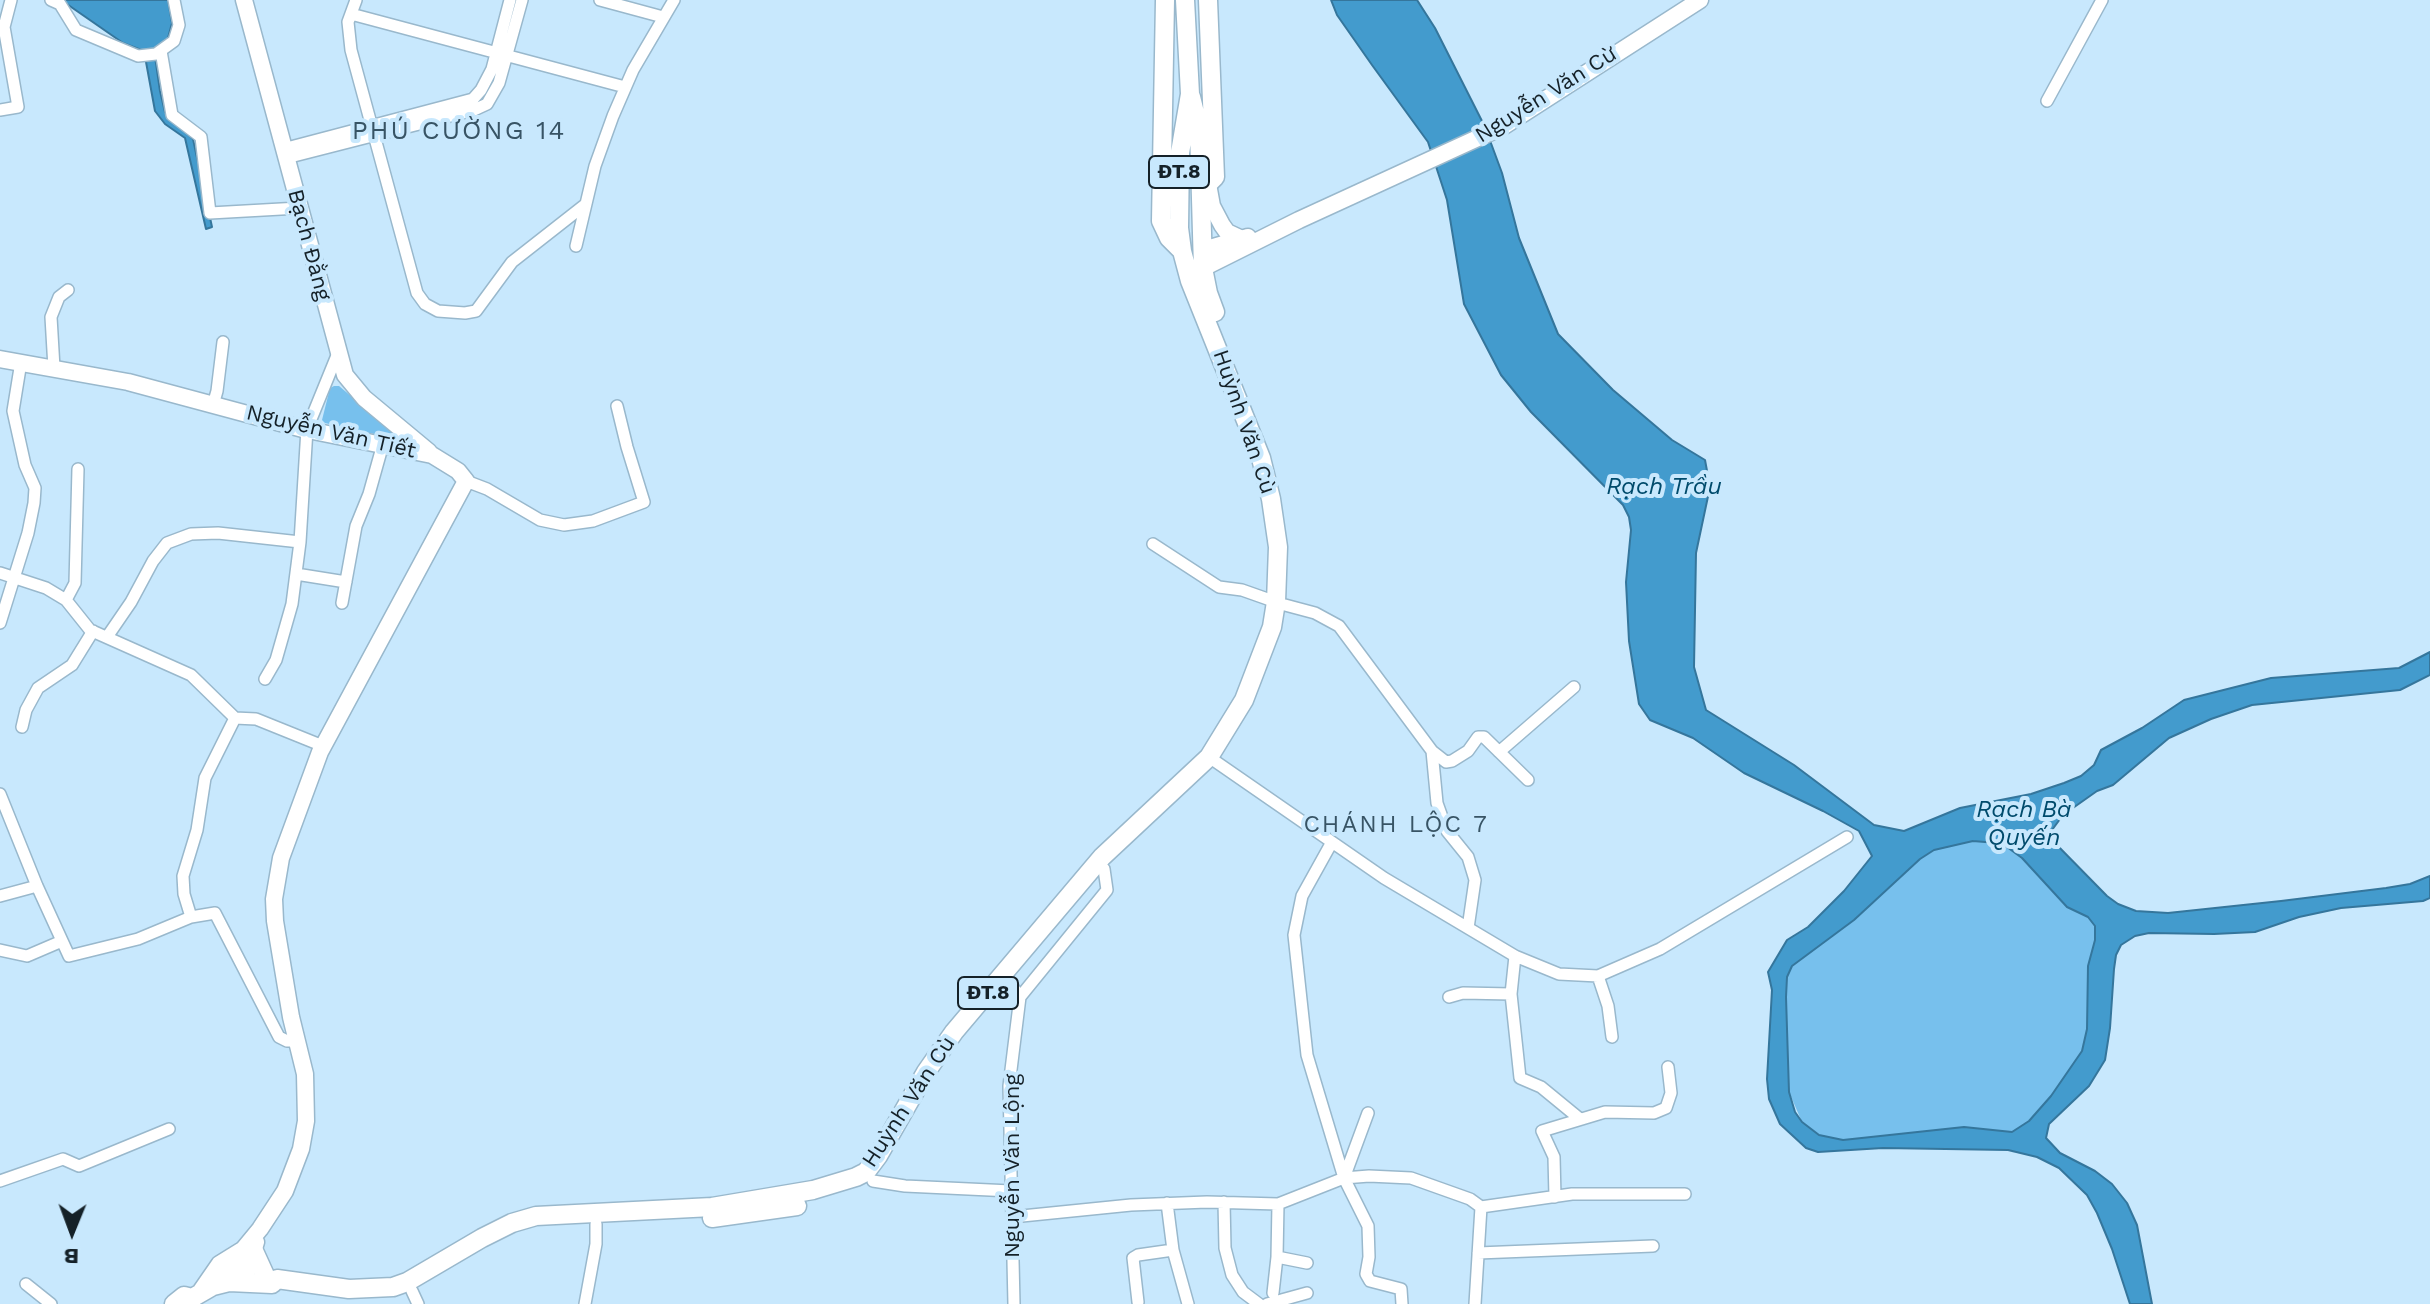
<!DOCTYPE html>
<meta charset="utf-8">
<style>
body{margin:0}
#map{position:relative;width:2430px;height:1304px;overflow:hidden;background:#c8e8fd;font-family:"Work Sans",sans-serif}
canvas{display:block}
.north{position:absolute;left:32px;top:1192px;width:80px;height:80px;-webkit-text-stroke:6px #c8e8fd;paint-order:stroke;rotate:181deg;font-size:22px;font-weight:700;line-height:32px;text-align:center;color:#152128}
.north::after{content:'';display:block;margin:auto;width:28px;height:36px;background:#152128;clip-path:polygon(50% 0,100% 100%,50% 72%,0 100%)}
</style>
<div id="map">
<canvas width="2430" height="1304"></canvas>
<div class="north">B</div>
</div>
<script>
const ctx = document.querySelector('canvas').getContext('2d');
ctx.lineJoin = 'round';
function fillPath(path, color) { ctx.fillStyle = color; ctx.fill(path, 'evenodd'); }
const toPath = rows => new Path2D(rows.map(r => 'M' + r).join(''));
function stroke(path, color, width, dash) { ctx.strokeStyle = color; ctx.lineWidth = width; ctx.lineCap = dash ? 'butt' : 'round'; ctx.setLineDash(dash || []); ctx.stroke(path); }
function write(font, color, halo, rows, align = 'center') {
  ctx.font = font + ' "Work Sans",sans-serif'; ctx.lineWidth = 8; ctx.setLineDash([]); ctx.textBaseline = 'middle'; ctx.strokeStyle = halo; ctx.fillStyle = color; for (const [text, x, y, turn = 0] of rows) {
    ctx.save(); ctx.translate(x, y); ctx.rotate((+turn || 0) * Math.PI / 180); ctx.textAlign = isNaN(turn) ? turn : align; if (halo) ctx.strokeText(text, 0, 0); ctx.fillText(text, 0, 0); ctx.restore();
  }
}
const green = toPath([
 [334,386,339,386,395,433,396,439,325,423,322,420,330,388],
 [1973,841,1997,843,2007,847,2022,858,2067,907,2088,917,2095,926,2095,940,2088,966,2087,1029,2082,1051,2051,1096,2029,1121,2012,1132,1964,1127,1843,1140,1819,1135,1802,1122,1789,1092,1786,997,1787,977,1792,966,1854,920,1920,859,1935,850]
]);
const water = toPath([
 [61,0,168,0,172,23,168,38,154,49,160,91,165,112,193,139,212,227,206,229,185,138,165,124,155,111,144,51,123,43,61,0],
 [1331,0,1417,0,1435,28,1485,127,1502,173,1519,238,1558,334,1613,390,1672,440,1705,460,1710,487,1696,553,1694,667,1706,710,1794,765,1874,825,1904,831,1960,808,2031,794,2064,783,2081,776,2094,765,2101,750,2142,728,2184,700,2271,678,2399,668,2430,652,2430,675,2400,690,2252,705,2211,719,2169,738,2113,785,2097,791,2063,815,2052,830,2053,841,2107,896,2118,904,2136,911,2168,913,2281,901,2386,888,2410,884,2430,876,2430,898,2423,901,2341,908,2299,917,2255,932,2214,934,2149,933,2135,936,2121,945,2116,955,2114,969,2110,1028,2105,1060,2089,1086,2049,1124,2046,1138,2060,1153,2095,1171,2112,1184,2127,1203,2137,1225,2152,1304,2130,1304,2112,1249,2097,1213,2087,1195,2059,1168,2037,1157,2008,1150,1883,1148,1818,1152,1806,1148,1780,1124,1769,1099,1767,1079,1772,990,1768,972,1787,940,1808,927,1844,891,1872,856,1859,831,1823,811,1744,773,1693,738,1650,720,1639,704,1629,641,1626,582,1631,530,1629,517,1623,505,1531,412,1501,375,1464,304,1447,200,1428,142,1372,65,1337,15,1331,0],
 [1973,841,1997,843,2007,847,2022,858,2067,907,2088,917,2095,926,2095,940,2088,966,2087,1029,2082,1051,2051,1096,2029,1121,2012,1132,1964,1127,1843,1140,1819,1135,1802,1122,1795,1112,1789,1092,1786,997,1787,977,1792,966,1854,920,1920,859,1934,850,1973,841]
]);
const street = toPath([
 [51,0,60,4,76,30,138,56,156,54,174,41,179,25,174,0],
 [356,0,348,22,351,50,417,293,425,304,438,311,465,313,476,311,512,262,586,204],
 [600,0,663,17],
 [351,14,625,87],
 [161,51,172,115,201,137,210,213,299,208],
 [2047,101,2102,0],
 [0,110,18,107,4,27,11,0],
 [283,149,473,99,481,90,492,69,510,0],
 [286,158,474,110,487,104,499,83,522,0],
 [576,246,595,166,613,116,633,70,674,0],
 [54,368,51,317,59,297,68,290],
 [213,405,217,391,223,342],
 [466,481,487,489,540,520,564,525,593,521,644,502,627,447,617,406],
 [1153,544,1219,587,1242,590,1276,602],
 [0,573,46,588,66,600,90,630,191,675,235,718,205,778,197,830,183,876,184,894,191,917],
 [296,574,346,582],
 [66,600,75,583,78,469],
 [342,603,356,526,369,494,383,444],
 [1285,605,1315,613,1339,626,1432,751,1437,803,1447,831,1468,857,1475,880,1468,928],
 [0,623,28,533,34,503,35,488,25,465,13,411,21,362],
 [107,637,131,602,153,561,167,543,191,534,218,533,300,542],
 [265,679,276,660,292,604,300,542,307,429,338,353],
 [235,718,256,719,323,746],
 [22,727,26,710,38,688,72,665,93,631],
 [1432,751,1446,762,1452,761,1468,751,1478,737,1484,737,1528,780],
 [1499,752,1574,687],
 [1209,757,1384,878,1515,956,1559,974,1598,976,1660,949,1847,837],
 [0,794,37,886,69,956,138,939,191,917,215,913,279,1037,287,1041,297,1041],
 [1332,842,1302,896,1294,935,1307,1055,1344,1178],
 [0,896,37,886],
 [0,950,27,956,62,941],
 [1515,956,1511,994,1520,1078,1541,1087,1580,1119],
 [1598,976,1608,1006,1612,1037],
 [1010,983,1020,997,1009,1086,1014,1304],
 [1020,997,1107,890,1104,869],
 [1449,997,1463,993,1511,994],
 [1368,1113,1344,1178,1368,1226,1369,1257,1366,1274,1370,1281,1401,1289,1402,1304],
 [0,1181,63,1159,79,1166,169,1129],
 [873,1181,905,1186,1011,1191],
 [1555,1197,1554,1157,1542,1131,1605,1112,1654,1113,1666,1108,1671,1093,1668,1067],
 [1224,1202,1225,1248,1232,1275,1243,1292,1259,1304],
 [1167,1203,1173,1250,1188,1304],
 [1278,1204,1277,1257,1307,1263],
 [1481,1207,1572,1194,1685,1194],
 [1012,1217,1131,1205,1207,1202,1278,1204,1344,1178,1369,1176,1411,1178,1470,1199,1481,1207,1475,1304],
 [1478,1253,1653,1246],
 [26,1284,51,1304],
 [412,1291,418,1304],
 [1273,1293,1277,1257],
 [1138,1302,1133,1258,1138,1255,1173,1250],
 [585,1304,596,1244,596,1224],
 [1267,1304,1307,1293]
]);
const secondary = toPath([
 [244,0,345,375,364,398,429,452],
 [1208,184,1212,206,1222,225,1227,232,1242,239],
 [1203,250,1248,237],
 [1203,268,1299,220,1504,126,1700,0],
 [0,359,128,382,303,429,432,455,458,471,466,481,320,752,281,858,274,899,275,921,291,1017,305,1074,306,1121,301,1149,285,1191,260,1229,241,1252,229,1282],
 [244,1282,256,1242]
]);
const primary = toPath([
 [1165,0,1161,221,1169,238,1182,251],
 [1208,0,1215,177,1208,184],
 [1191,97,1199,129,1203,268,1208,293,1215,312],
 [712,1218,797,1206],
 [254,1251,269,1284],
 [202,1291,220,1265,241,1252],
 [174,1304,184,1296,192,1298,213,1286,229,1282,272,1284,277,1279,349,1289,393,1287,407,1282,482,1238,512,1223,536,1216,712,1207,813,1190,856,1177,866,1172,878,1156,926,1072,954,1032,1102,857,1209,757,1244,700,1272,627,1276,602,1278,547,1271,499,1261,458,1190,281,1182,251,1179,228,1180,153,1190,94,1185,0]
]);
const shields = [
 [1179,172,60],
 [988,993,60]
];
const shieldNames = [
 ["ĐT.8",1179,172],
 ["ĐT.8",988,993]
];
const streetNames = [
 ["Nguyễn Văn Cừ",1546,95,-32],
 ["Bạch Đằng",309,245,75],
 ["Huỳnh Văn Cù",1244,422,71],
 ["Nguyễn Văn Tiết",331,432,13],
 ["Huỳnh Văn Cù",909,1102,-57],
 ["Nguyễn Văn Lộng",1013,1166,-90]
];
const waterNames = [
 ["Rạch Trầu",1664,487],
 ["Rạch Bà",2024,810],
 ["Quyến",2024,838]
];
const neighbourhoodNames = [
 ["CHÁNH LỘC 7",1396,825]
];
const quarterNames = [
 ["PHÚ CƯỜNG 14",459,131]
];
fillPath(green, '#77c0ed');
fillPath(water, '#439bcd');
stroke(water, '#35769c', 2);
stroke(street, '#99b8cc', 14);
stroke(secondary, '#99b8cc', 19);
stroke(primary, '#99b8cc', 21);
stroke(street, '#fff', 11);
stroke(secondary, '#fff', 16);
stroke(primary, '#fff', 18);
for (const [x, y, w] of shields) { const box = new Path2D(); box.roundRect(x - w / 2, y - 16, w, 32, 6); ctx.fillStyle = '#c8e8fd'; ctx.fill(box); stroke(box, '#152128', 2); }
write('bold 20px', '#152128', null, shieldNames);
write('22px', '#152128', '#c8e8fd', streetNames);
write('italic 24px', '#004b6c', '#c8e8fd', waterNames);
ctx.letterSpacing = '2px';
write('24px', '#385465', '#c8e8fd', neighbourhoodNames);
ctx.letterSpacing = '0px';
ctx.letterSpacing = '2px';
write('26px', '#385465', '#c8e8fd', quarterNames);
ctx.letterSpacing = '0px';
</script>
